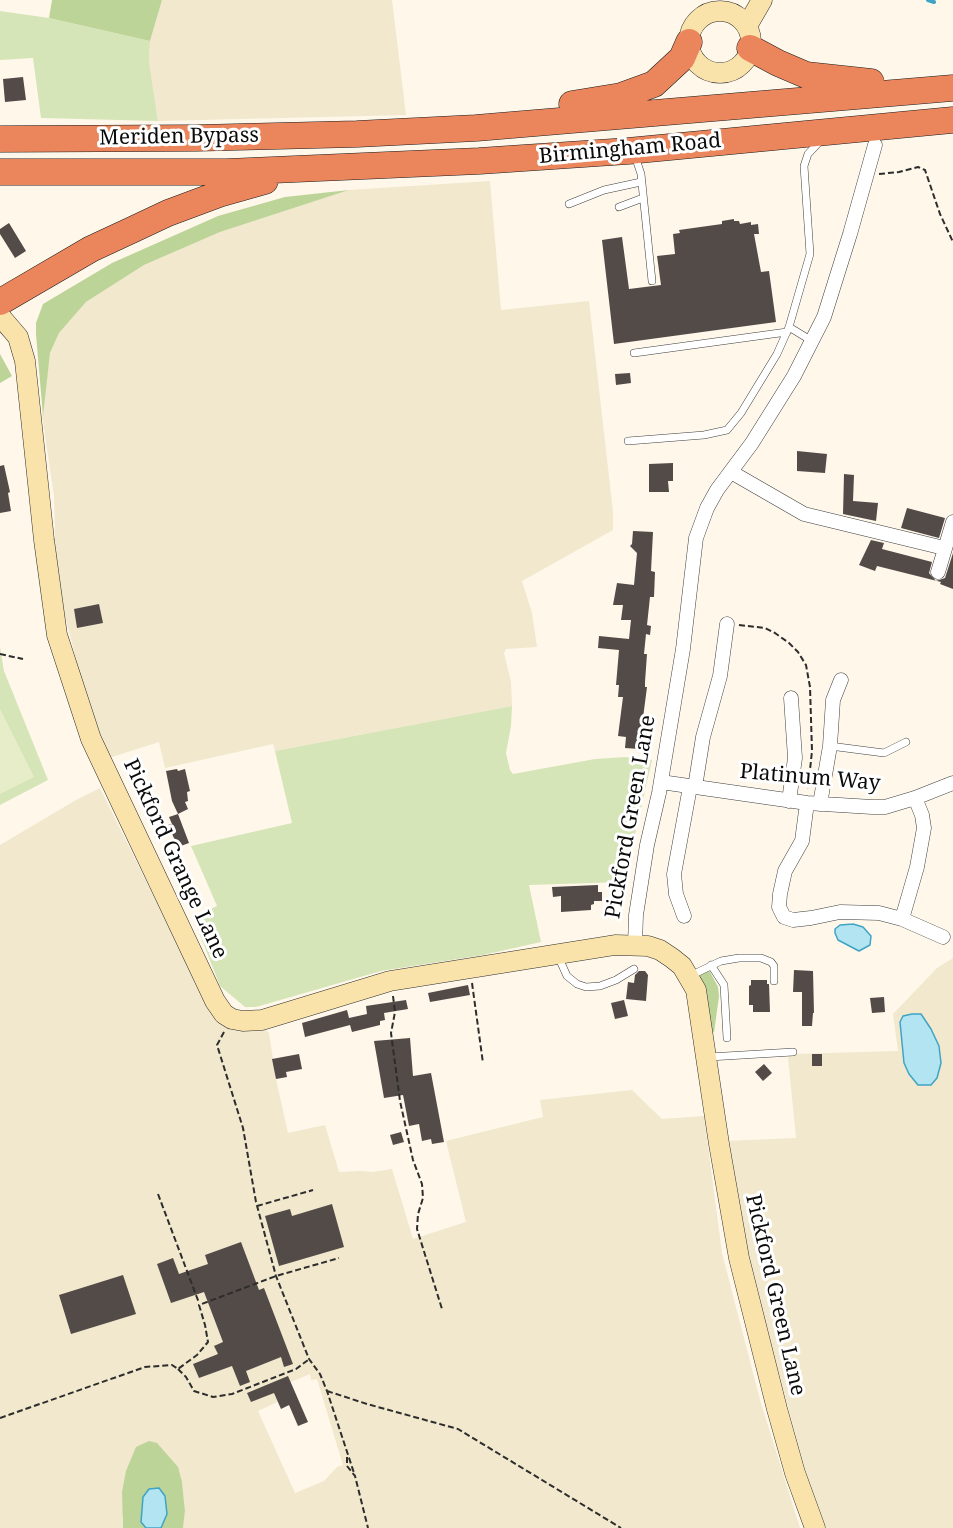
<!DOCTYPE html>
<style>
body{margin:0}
canvas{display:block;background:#fef7ea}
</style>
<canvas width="953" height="1528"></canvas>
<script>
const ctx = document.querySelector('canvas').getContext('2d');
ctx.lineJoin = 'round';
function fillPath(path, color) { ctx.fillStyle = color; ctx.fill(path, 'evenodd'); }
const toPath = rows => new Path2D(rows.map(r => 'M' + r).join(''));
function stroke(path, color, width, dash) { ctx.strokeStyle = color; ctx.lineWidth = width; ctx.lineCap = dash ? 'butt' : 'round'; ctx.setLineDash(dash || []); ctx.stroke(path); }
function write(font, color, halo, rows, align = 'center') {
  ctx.font = font + ' "Noto Serif",serif'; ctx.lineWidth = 6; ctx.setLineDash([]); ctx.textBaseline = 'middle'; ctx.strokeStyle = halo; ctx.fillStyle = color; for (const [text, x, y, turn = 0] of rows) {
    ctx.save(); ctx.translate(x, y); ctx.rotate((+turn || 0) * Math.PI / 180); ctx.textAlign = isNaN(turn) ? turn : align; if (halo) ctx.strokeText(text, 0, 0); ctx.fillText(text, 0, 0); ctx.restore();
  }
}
const farmland = toPath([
 [162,0,392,0,406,115,158,121,149,61,150,41],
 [490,181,501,310,589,301,613,512,613,530,522,581,532,613,537,647,506,649,504,653,511,682,512,706,275,751,273,744,165,768,159,742,109,758,82,682,65,616,56,569,54,496,42,415,50,353,59,333,86,302,144,265,220,232,349,190],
 [100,788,209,1009,260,1025,269,1033,276,1079,288,1133,325,1125,339,1172,360,1171,373,1172,392,1169,413,1239,466,1222,446,1141,543,1117,540,1100,632,1090,662,1119,704,1116,722,1253,760,1400,800,1528,183,1528,185,1511,182,1482,122,1516,123,1528,0,1528,0,845,76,800],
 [310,1374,311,1380,317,1379,343,1465,337,1467,324,1481,295,1493,258,1411,282,1400,291,1382],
 [953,958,953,1528,826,1528,808,1480,753,1279,726,1141,796,1138,788,1057,795,1054,898,1051,893,1014,937,968]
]);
const green = toPath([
 [0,11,49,18,150,41,149,61,158,121,41,118,33,58,0,60],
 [0,647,4,671,48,780,0,805],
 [512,706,511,726,506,753,510,770,513,774,595,759,625,757,652,760,631,852,622,882,529,885,541,942,483,955,381,971,256,1007,245,1007,220,986,193,917,217,906,191,846,292,823,275,751]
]);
const forest = toPath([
 [52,0,162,0,150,41,49,18],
 [349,190,220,232,144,265,86,302,59,333,50,353,43,416,36,334,36,323,43,304,112,263,218,216,285,197],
 [0,354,12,376,0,383],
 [709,970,718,987,719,996,714,1033,711,1029,708,1005,699,975],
 [149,1441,157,1443,178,1467,182,1482,185,1511,183,1528,123,1528,122,1492,126,1471,136,1447]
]);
const pitch = toPath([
 [0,709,34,777,0,794]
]);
const water = toPath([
 [853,924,863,927,871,936,870,945,859,951,838,940,835,933,835,929,840,925,853,924],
 [912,1014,921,1014,931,1029,939,1046,941,1063,937,1078,931,1085,918,1085,909,1074,904,1063,900,1022,903,1016,912,1014],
 [159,1488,165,1496,167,1514,161,1528,146,1528,141,1522,143,1497,149,1489,159,1488]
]);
const stream = toPath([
 [928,0,934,2]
]);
const building = toPath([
 [23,77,26,100,5,102,3,79],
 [734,219,734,221,739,221,740,224,751,222,751,225,758,224,759,234,754,234,761,272,769,271,776,322,614,344,602,240,622,237,629,289,661,285,657,256,675,254,673,234,680,233,679,230,722,224,722,221],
 [9,223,26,251,15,258,0,234,0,229],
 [630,373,631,383,616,385,615,374],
 [797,451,827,454,825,473,797,471],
 [673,463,673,481,668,481,669,492,649,492,649,464],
 [4,465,10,492,8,493,11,511,0,513,0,466],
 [844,474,854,475,853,501,878,503,876,521,843,514],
 [907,508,945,518,939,538,901,528],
 [633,531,653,532,651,571,655,572,654,597,650,597,647,625,651,626,650,635,646,634,644,654,647,654,645,682,645,687,647,687,639,749,625,748,626,737,618,736,623,697,618,697,619,685,616,685,619,650,598,648,599,636,629,639,631,620,621,620,623,605,613,605,617,583,634,585,637,553,630,546,632,544],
 [871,540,884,543,882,549,932,562,929,573,936,581,945,578,953,553,953,589,940,584,941,582,877,566,875,571,859,565],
 [99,604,103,623,77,628,74,609],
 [177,769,178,771,185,769,190,791,187,792,188,801,185,802,188,809,178,814,189,843,178,847,168,825,172,824,169,817,178,814,172,801,166,771],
 [182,872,192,895,184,899,173,875],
 [598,885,598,892,602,892,602,901,594,901,594,904,591,905,591,910,561,912,561,896,553,897,552,887],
 [794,970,813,971,814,1013,813,1013,812,1026,802,1026,802,992,793,992],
 [639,971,645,971,648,975,646,1001,626,999,628,982,634,983,635,975],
 [751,980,767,980,767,984,769,984,770,1012,753,1012,753,1005,749,1005,749,986,751,985],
 [468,985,470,995,430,1002,428,993],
 [884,997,885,1012,872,1013,870,998],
 [406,1000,408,1009,384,1013,385,1020,380,1021,380,1025,352,1032,350,1025,305,1037,302,1023,347,1010,349,1018,367,1014,366,1006],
 [624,1000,628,1016,615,1019,611,1003],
 [410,1038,413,1076,431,1073,444,1142,432,1144,431,1139,422,1141,419,1124,409,1126,403,1095,384,1098,374,1041],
 [299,1054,302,1069,286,1072,287,1077,276,1079,272,1059],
 [812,1054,822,1054,822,1066,812,1066],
 [764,1064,772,1073,763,1081,755,1072],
 [401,1132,404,1142,393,1145,390,1135],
 [332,1204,344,1247,279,1266,265,1216,290,1209,292,1216],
 [241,1242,259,1290,264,1288,293,1364,284,1367,281,1357,246,1371,250,1382,240,1386,232,1366,199,1378,193,1364,218,1354,214,1346,223,1342,204,1292,171,1303,157,1264,173,1258,179,1274,208,1264,205,1255],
 [123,1275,136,1314,71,1334,59,1295],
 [288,1376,308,1422,298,1426,289,1405,281,1409,274,1393,251,1402,247,1393]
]);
const path = toPath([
 [879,174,899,172,918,167,925,170,940,214,953,242],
 [739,625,765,628,775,633,789,643,798,652,806,665,810,687,812,751,808,789],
 [0,654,23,659],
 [472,983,483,1063],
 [393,996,395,1012,391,1033,400,1101,413,1160,422,1184,423,1198,418,1214,417,1229,442,1309],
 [224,1032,217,1045,243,1128,256,1202,276,1276,309,1359,320,1374,327,1391,355,1476],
 [158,1194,199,1303],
 [257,1206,313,1190],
 [178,1369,186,1377,194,1391,213,1397,232,1394,296,1369,308,1360],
 [327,1391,367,1404,458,1429,621,1528],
 [0,1418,145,1367,172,1365,178,1369,197,1355,208,1342,205,1325,199,1305,276,1276,339,1258],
 [347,1457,347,1466,355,1476,368,1528]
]);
const lane = toPath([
 [635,156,641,174,652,281],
 [569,204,604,190,641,182],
 [619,207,643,198],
 [789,327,812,341],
 [634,353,787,332],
 [628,441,704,435,727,430,741,413,777,354,789,327,810,254,804,166,808,154,822,139],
 [830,746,884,753,906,742],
 [558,956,567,976,577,984,586,987,600,986,616,980,634,969],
 [711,965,724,985,727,1038],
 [690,976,721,961,739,958,761,958,771,962,774,966,774,981],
 [709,1057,793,1052]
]);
const street = toPath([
 [731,472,804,514,944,548],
 [938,572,953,522],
 [661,782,807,803,872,807,885,807,915,798,953,783],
 [695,787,703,737,720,676,727,624],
 [789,801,795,758,791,698],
 [807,803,802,841,785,871,780,894,779,907,784,917,793,920,811,918,840,912,879,913,902,919,943,937],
 [820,804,830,746,833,700,841,680],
 [684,916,676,894,674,874,690,787],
 [902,919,917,867,924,828,922,815,915,798],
 [635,945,636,915,647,845,659,793,683,649,696,538,707,508,717,490,752,443,794,376,824,317,850,234,875,145]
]);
const secondary = toPath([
 '689 42a31 31 0 1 1 62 0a31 31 0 1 1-62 0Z',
 [747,26,762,0],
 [0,316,18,337,25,361,44,540,57,635,91,739,215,1001,224,1014,232,1019,243,1021,262,1020,390,981,615,945,648,946,660,950,672,958,682,966,696,990,719,1144,739,1258,777,1409,795,1473,815,1528]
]);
const highway = toPath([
 [750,48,778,63,806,75,871,82],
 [572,104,621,96,654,84,682,58,689,42],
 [0,139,197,138,357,134,476,128,953,88],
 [0,172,227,172,479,161,628,151,953,120],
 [0,302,91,249,134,229,168,213,219,194,265,181]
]);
const streetNames = [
 ["Meriden Bypass",179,137,-1],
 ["Birmingham Road",630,149,-5],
 ["Platinum Way",810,778,5],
 ["Pickford Green Lane",631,817,-80],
 ["Pickford Grange Lane",175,859,65],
 ["Pickford Green Lane",775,1295,77]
];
fillPath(farmland, '#f1e8cd');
fillPath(green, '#d6e5b7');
fillPath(forest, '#bdd498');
fillPath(pitch, '#e6edc8');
fillPath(water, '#b3e4f1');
stroke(water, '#3fa4c3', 1.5);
stroke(stream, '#3fa4c3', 4);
fillPath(building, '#534b48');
stroke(lane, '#3e3e3e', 8);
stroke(street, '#3e3e3e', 15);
stroke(secondary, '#2d2d2d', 21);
stroke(highway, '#1c1c1c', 27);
stroke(path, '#2d2d2d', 2, [6, 3]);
stroke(lane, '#fff', 7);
stroke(street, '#fff', 14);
stroke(secondary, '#f9e3aa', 20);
stroke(highway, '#ea855c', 26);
write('21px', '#0b0b0b', '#fff', streetNames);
</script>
